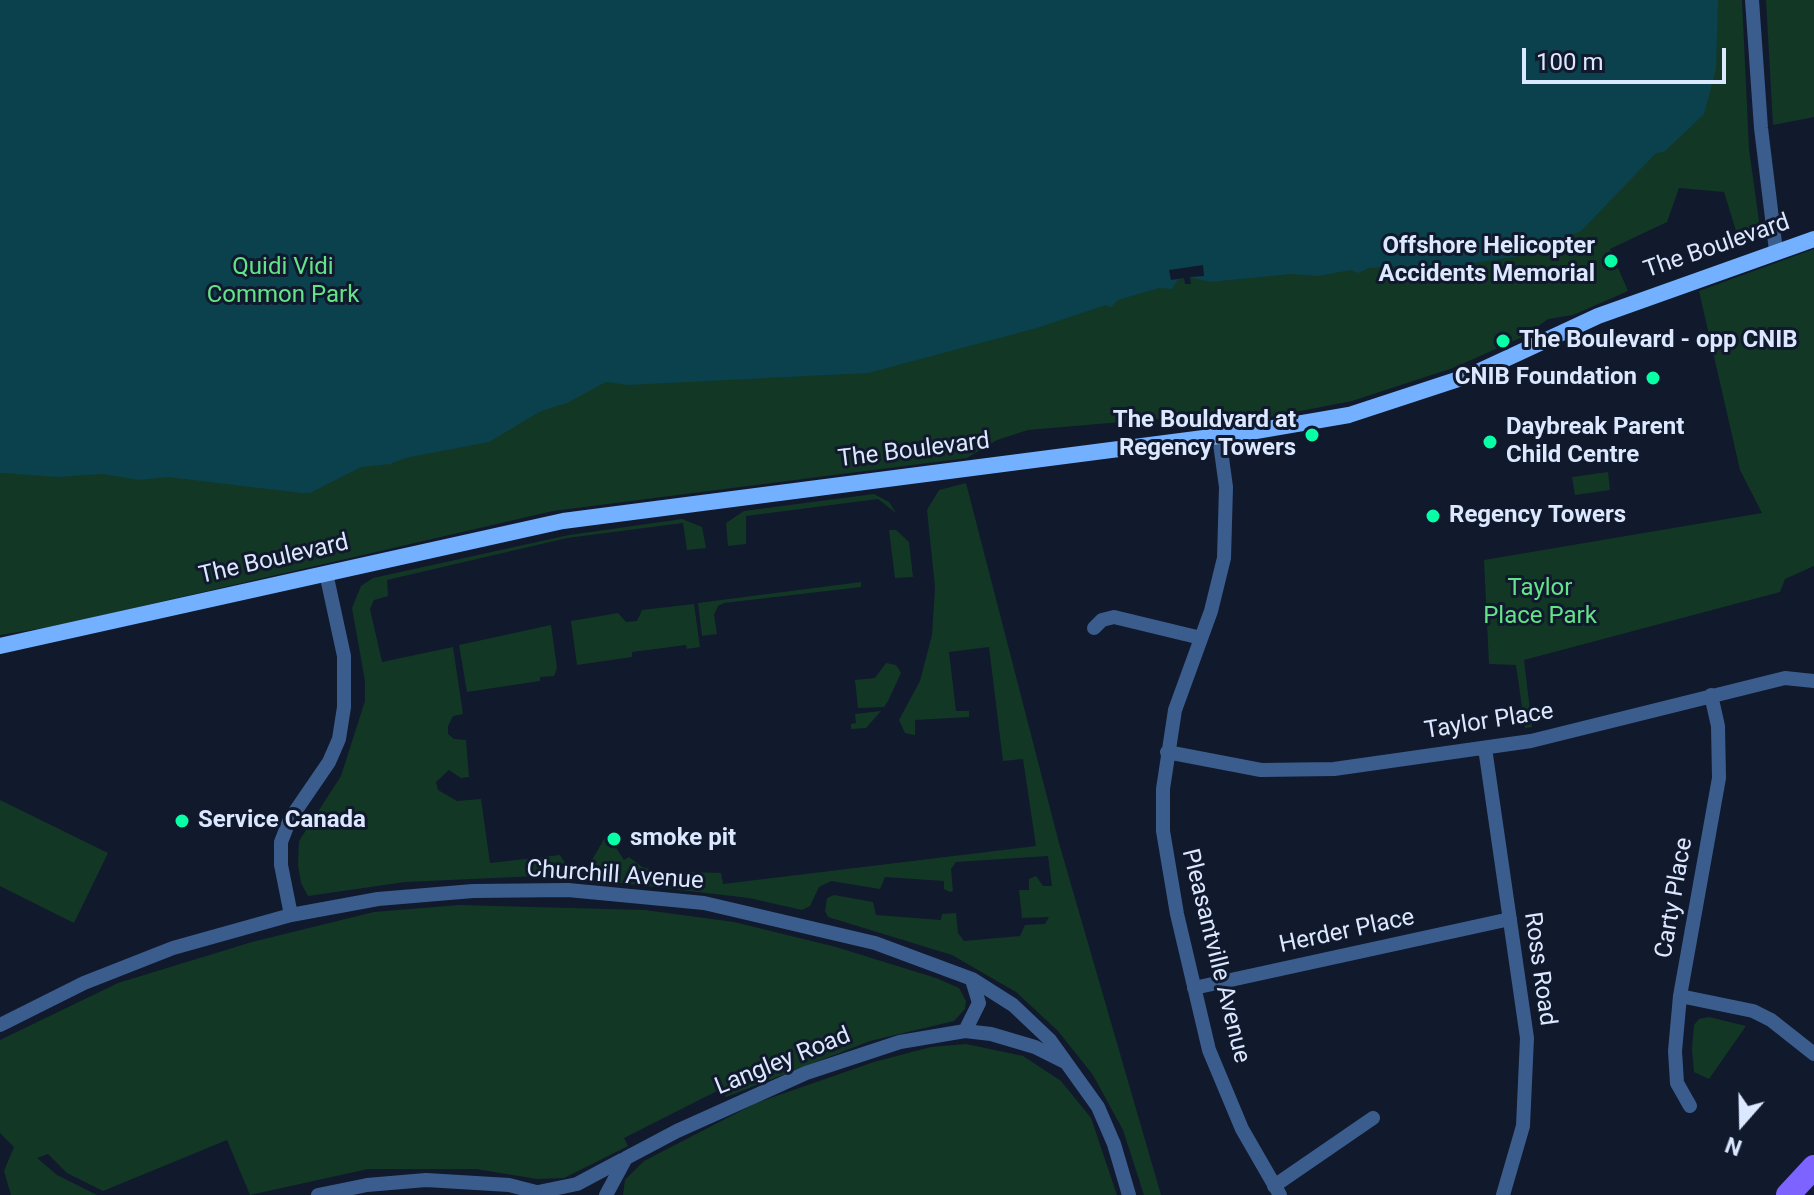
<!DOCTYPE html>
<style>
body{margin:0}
#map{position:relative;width:1814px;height:1195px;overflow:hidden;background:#11192d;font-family:Roboto,sans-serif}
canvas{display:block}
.north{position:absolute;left:1702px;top:1083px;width:80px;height:80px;-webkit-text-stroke:6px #11192d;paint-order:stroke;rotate:200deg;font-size:22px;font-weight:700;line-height:32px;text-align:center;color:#dce8ff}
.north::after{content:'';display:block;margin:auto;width:28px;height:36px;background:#dce8ff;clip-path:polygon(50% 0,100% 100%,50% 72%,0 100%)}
.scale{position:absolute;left:1522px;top:48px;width:204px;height:36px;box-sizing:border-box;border:4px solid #dce8ff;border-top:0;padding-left:10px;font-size:24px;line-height:28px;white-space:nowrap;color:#dce8ff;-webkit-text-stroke:6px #11192d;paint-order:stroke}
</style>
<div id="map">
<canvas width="1814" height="1195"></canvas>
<div class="north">N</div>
<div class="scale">100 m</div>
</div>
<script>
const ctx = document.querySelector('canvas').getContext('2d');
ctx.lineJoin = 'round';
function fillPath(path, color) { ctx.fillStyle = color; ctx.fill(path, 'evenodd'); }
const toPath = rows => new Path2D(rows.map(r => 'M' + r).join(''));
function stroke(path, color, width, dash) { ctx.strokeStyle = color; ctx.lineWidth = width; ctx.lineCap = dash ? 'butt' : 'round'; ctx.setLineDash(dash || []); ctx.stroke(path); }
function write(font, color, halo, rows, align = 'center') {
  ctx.font = font + ' Roboto,sans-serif'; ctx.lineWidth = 6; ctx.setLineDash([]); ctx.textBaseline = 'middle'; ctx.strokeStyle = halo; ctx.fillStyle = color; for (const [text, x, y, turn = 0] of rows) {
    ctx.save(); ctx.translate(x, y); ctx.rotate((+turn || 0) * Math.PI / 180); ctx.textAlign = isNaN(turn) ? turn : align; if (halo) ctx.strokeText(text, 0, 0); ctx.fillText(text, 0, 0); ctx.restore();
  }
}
const green = toPath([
 [0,0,1742,0,1749,149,1760,228,1757,237,1741,247,1724,192,1679,188,1667,222,1610,249,1628,291,1573,315,1548,319,1525,336,1453,368,1352,401,1249,421,1237,412,1028,430,997,440,967,458,553,511,56,626,0,635],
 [1766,0,1814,0,1814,117,1773,125],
 [1814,249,1814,566,1785,579,1780,592,1524,660,1532,727,1525,728,1516,665,1489,664,1484,560,1762,513,1740,470,1699,291],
 [1608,472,1610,490,1575,495,1572,477],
 [966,483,1059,843,1161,1195,1144,1195,1123,1130,1093,1075,1058,1031,1016,992,952,955,828,917,825,911,827,898,834,895,873,902,876,915,941,920,942,914,956,913,958,933,964,941,1020,936,1025,925,1045,924,1049,917,1022,918,1019,890,1029,890,1029,879,1036,876,1043,886,1052,886,1048,856,956,862,951,869,953,891,950,892,944,889,944,881,885,877,880,889,831,881,819,887,810,906,802,910,749,898,594,880,585,872,607,834,624,860,629,857,642,867,657,871,721,873,723,884,1036,846,1023,759,1003,761,989,647,949,652,956,711,969,711,969,717,915,720,915,735,905,733,899,720,920,681,932,635,935,587,927,510,939,490],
 [874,494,889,502,896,513,878,499,746,516,746,544,728,546,726,523,744,511],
 [682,519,702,527,706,548,687,550,683,523,567,538,387,580,388,596,374,600,370,609,382,662,453,647,463,714,453,716,448,726,448,734,454,739,466,740,469,777,461,778,449,770,436,782,438,790,457,801,481,799,490,863,560,855,567,866,561,875,405,882,308,896,301,883,298,865,299,841,341,776,365,701,365,681,352,608,361,586,373,578,569,535],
 [889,530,896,530,909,542,913,577,895,578],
 [861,582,861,587,724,603,718,606,714,615,717,634,702,636,698,603],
 [694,604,700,647,687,649,686,645,632,652,632,657,577,665,571,621,618,613,626,622,637,621,642,610],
 [551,625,557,668,554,676,540,677,540,681,467,692,459,645],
 [886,663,896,665,901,673,888,701,884,707,858,708,855,680,875,678],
 [881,711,866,728,851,729,851,724,856,723,855,714],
 [0,800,108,853,74,923,0,886],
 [459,905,645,910,734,922,836,947,936,978,959,988,966,1001,965,1009,954,1021,870,1041,726,1097,721,1089,624,1138,628,1146,564,1178,537,1179,476,1169,368,1169,250,1195,227,1140,103,1191,67,1173,48,1154,37,1158,57,1175,97,1195,11,1195,4,1171,14,1147,0,1133,0,1040,118,983,252,942,374,912],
 [1709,1017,1746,1026,1709,1079,1694,1072,1692,1049,1694,1025,1699,1019],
 [966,1044,1023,1056,1061,1081,1091,1118,1117,1195,623,1195,625,1180,644,1161,756,1103,874,1062,931,1047]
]);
const water = toPath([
 [0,0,1718,0,1716,69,1704,114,1664,152,1656,153,1581,231,1524,255,1438,269,1402,266,1369,268,1358,273,1351,270,1318,276,1291,274,1210,282,1190,277,1191,284,1185,284,1184,278,1178,279,1172,289,1159,288,1118,300,1111,307,1106,305,1037,328,868,373,629,385,606,382,567,403,541,411,489,442,405,458,390,464,361,467,310,493,301,493,168,477,139,480,103,474,58,477,0,473]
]);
const pier = toPath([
 [1203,265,1204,276,1190,277,1191,284,1185,284,1184,278,1171,280,1169,270]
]);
const street = toPath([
 [1752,0,1761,128,1776,251],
 [1219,436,1226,487,1224,558,1211,611,1175,710,1163,789,1163,831,1177,914,1209,1050,1242,1129,1280,1195],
 [1094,628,1102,620,1114,617,1201,638],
 [1485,748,1527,1038,1523,1126,1503,1195],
 [1167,752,1261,770,1334,769,1531,741,1785,678,1814,681],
 [291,915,281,865,281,842,290,819,329,762,339,739,344,707,344,656,326,573],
 [1194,988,1510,919],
 [1680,996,1753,1011,1771,1020,1814,1054],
 [0,1025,84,983,173,948,291,915,378,899,473,891,568,890,704,903,875,943,972,979,1013,1005,1050,1040,1098,1107,1114,1144,1129,1195],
 [965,1031,979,1003,972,980],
 [1690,1106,1677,1083,1675,1051,1680,996,1719,778,1718,726,1711,695],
 [1274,1186,1373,1118],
 [538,1192,577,1184,622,1160],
 [318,1195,367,1185,426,1180,509,1185,548,1195],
 [606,1195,626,1158,677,1131,806,1073,900,1042,965,1031,991,1034,1035,1047,1065,1062]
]);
const secondary = toPath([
 [0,646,563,521,1250,432,1349,415,1471,375,1598,316,1814,239]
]);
const primary = toPath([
 [1788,1195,1814,1167]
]);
const markers = [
 [1611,261,8,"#08ffa5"],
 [1503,341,8,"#08ffa5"],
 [1653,378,8,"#08ffa5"],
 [1312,435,8,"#08ffa5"],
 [1490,442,8,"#08ffa5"],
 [1433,516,8,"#08ffa5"],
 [182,821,8,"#08ffa5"],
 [614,839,8,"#08ffa5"]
];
const poiNames = [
 ["Offshore Helicopter",1595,247,"right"],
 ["Accidents Memorial",1595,275,"right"],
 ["The Boulevard - opp CNIB",1519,341],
 ["CNIB Foundation",1637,378,"right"],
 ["The Bouldvard at",1296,421,"right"],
 ["Regency Towers",1296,449,"right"],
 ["Daybreak Parent",1506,428],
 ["Child Centre",1506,456],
 ["Regency Towers",1449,516],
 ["Service Canada",198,821],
 ["smoke pit",630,839]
];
const streetNames = [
 ["The Boulevard",1717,247,-19],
 ["The Boulevard",914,451,-7],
 ["The Boulevard",274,560,-13],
 ["Taylor Place",1489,722,-9],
 ["Churchill Avenue",615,876,4],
 ["Carty Place",1675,898,-80],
 ["Herder Place",1347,932,-12],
 ["Pleasantville Avenue",1215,956,76],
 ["Ross Road",1539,969,82],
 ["Langley Road",783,1062,-22]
];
const parkNames = [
 ["Quidi Vidi",283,268],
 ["Common Park",283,296],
 ["Taylor",1540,589],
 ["Place Park",1540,617]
];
fillPath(green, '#133725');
fillPath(water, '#0a414d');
fillPath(pier, '#11192d');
stroke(street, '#3b5d8d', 14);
stroke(secondary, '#73b0ff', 16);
stroke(primary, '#7d63ff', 24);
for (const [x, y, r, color] of markers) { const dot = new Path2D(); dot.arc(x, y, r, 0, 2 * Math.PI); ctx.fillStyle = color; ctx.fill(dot); stroke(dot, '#11192d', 3); }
write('bold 24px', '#dce8ff', '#11192d', poiNames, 'left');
write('24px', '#dce8ff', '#11192d', streetNames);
write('24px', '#63e488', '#11192d', parkNames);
</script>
